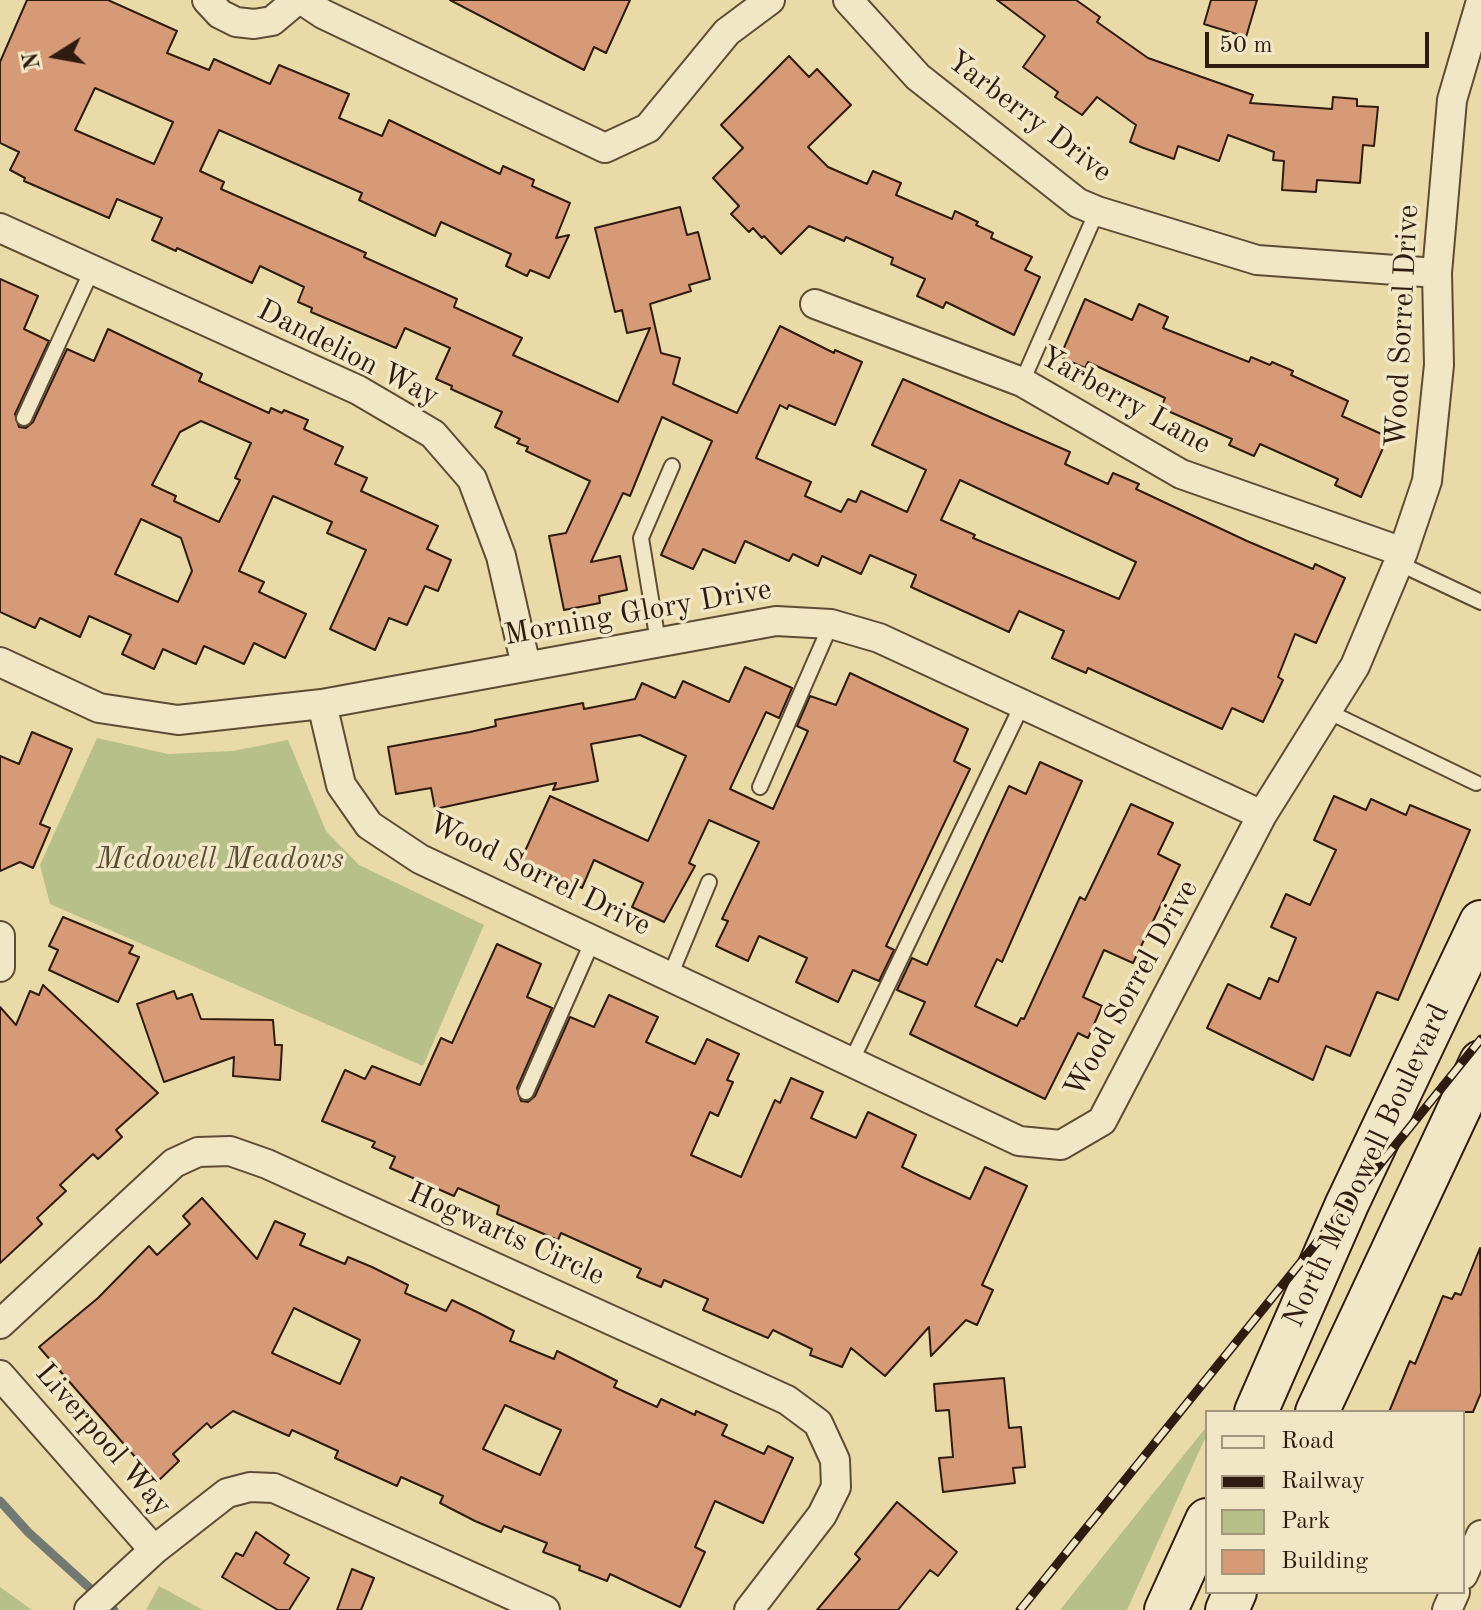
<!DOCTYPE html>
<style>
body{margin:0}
#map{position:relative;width:1481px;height:1610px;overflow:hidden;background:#eadaa7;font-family:"Old Standard TT",serif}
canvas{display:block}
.legend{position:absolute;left:1205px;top:1410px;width:260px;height:184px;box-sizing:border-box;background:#f1e7c6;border:2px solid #a4957e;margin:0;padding:10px 14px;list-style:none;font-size:24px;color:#301b11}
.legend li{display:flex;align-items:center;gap:16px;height:40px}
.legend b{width:40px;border:2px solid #a4957e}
.north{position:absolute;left:16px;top:16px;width:80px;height:80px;-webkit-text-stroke:6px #f1e7c6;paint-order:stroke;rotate:259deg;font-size:22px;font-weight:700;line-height:32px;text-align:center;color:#301b11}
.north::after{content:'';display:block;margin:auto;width:28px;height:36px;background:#301b11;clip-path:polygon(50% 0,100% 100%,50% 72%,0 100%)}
.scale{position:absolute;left:1205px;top:32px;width:224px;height:36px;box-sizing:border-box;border:4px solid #301b11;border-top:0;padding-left:10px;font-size:24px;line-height:28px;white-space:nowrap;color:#301b11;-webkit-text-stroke:6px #f1e7c6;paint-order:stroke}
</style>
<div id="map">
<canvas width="1481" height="1610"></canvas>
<ul class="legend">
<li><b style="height:10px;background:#f1e7c6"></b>Road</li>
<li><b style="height:10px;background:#301b11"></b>Railway</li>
<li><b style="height:22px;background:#b6c088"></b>Park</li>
<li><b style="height:22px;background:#d69a77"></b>Building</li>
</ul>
<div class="north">N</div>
<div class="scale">50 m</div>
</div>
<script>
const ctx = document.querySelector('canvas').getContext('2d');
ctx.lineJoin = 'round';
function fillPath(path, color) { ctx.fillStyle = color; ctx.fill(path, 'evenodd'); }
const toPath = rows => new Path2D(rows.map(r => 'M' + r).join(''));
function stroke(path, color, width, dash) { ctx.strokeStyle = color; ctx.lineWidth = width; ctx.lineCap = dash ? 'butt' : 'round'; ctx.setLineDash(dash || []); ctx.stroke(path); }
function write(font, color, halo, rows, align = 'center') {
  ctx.font = font + ' "Old Standard TT",serif'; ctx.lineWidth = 7; ctx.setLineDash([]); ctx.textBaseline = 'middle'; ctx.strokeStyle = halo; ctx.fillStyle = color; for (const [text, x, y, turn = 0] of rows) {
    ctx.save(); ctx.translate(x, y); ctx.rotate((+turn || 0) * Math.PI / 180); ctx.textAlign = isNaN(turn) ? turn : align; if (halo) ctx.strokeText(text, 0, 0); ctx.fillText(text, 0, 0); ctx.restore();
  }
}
const green = toPath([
 [97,738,168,754,233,751,288,740,326,831,359,865,484,925,423,1066,50,904,40,865],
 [1207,1426,1207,1434,1127,1610,1060,1610],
 [159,1586,203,1610,146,1610],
 [0,1587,32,1610,0,1610]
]);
const stream = toPath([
 [0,1501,28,1532,114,1610]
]);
const building = toPath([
 [27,0,108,0,177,31,167,53,209,70,214,59,270,84,279,65,349,94,339,118,382,136,389,120,500,174,503,166,534,180,532,186,570,203,556,238,569,235,549,278,530,270,527,276,506,266,511,254,441,222,435,236,359,200,362,193,219,130,200,171,224,182,221,189,366,253,364,257,457,299,454,307,522,338,513,355,618,402,650,328,627,333,622,310,615,312,595,228,680,207,687,235,698,232,710,279,689,285,691,291,650,304,661,353,680,358,673,384,737,413,780,326,834,353,835,350,862,362,835,425,789,405,787,409,780,405,756,458,811,482,805,496,841,512,848,499,856,502,861,491,907,512,926,470,872,445,903,379,1070,452,1065,464,1108,484,1113,473,1139,484,1136,489,1247,541,1313,569,1315,564,1345,578,1316,643,1295,634,1278,677,1283,680,1263,722,1232,708,1222,729,1088,668,1086,673,1052,658,1064,631,1019,611,1009,632,911,587,916,575,870,555,861,574,822,556,818,566,793,554,789,561,745,541,735,563,703,549,693,569,661,555,712,441,662,417,630,496,623,493,591,562,620,556,627,590,599,596,600,603,564,610,549,536,566,533,590,481,526,451,528,447,517,443,520,439,495,427,502,412,451,389,452,386,436,379,450,348,405,328,396,348,311,312,312,308,298,302,304,287,260,266,252,283,177,248,176,251,152,240,162,218,117,199,109,218,24,181,25,178,10,170,19,152,0,143,0,62,27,0],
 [95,88,173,122,154,164,75,130,95,88],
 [960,480,1136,562,1119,599,973,538,975,535,941,520,960,480],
 [450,0,630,0,606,53,594,47,584,70,450,0],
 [997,0,1076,0,1100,17,1097,22,1148,58,1253,95,1250,103,1332,109,1333,97,1357,99,1357,106,1378,107,1374,146,1363,145,1360,183,1317,180,1316,192,1282,190,1284,161,1273,160,1274,152,1228,135,1219,161,1178,146,1174,159,1141,147,1130,142,1136,125,1097,97,1082,115,1055,97,1058,92,1023,67,1045,36,997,0],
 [1211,0,1257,0,1246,37,1204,24,1211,0],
 [789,56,809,77,817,69,851,105,808,147,828,167,867,184,873,171,901,183,896,195,952,219,955,211,978,222,976,225,993,233,991,238,1032,257,1025,270,1040,277,1014,335,946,302,943,308,917,296,925,279,891,264,893,258,846,237,844,241,809,226,781,254,764,236,762,238,753,228,749,232,731,214,739,206,713,178,743,148,721,125,789,56],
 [0,279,38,296,24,329,49,341,15,414,19,427,26,428,33,422,67,349,94,361,108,329,202,374,199,381,269,413,271,408,282,413,284,410,308,420,304,429,343,447,335,464,367,478,361,491,438,526,427,549,451,560,438,591,425,586,407,625,389,618,375,650,330,629,366,550,327,533,332,522,273,496,239,571,264,582,259,592,306,614,285,658,254,643,244,664,204,646,196,664,163,649,154,669,122,654,131,635,89,616,80,637,40,618,35,628,0,612,0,279],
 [201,421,251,443,235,478,240,480,219,522,174,501,176,496,152,485,180,432,201,421],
 [141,519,181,538,192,571,178,602,115,574,141,519],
 [1085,299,1132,320,1139,304,1168,317,1163,328,1249,362,1251,357,1270,365,1272,362,1293,371,1291,375,1348,401,1342,416,1388,437,1361,497,1335,485,1338,479,1260,444,1254,456,1229,445,1232,439,1161,408,1165,398,1088,362,1085,368,1060,357,1085,299],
 [745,667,792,688,779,718,766,712,730,789,773,809,808,731,797,726,810,696,836,705,850,673,968,729,954,761,970,769,886,946,894,950,879,981,853,970,838,1002,796,982,807,958,759,936,748,961,716,946,728,921,722,919,759,842,709,820,689,863,695,866,664,922,632,907,643,883,594,860,582,888,521,860,550,796,648,841,686,756,640,735,591,744,598,781,553,790,556,783,435,809,431,788,396,794,388,747,470,732,496,726,495,720,583,703,584,709,635,699,642,683,675,698,683,681,729,702,745,667],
 [32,732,72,749,40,824,50,828,33,868,20,862,0,871,0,756,19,764,32,732],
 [1040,762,1082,781,1002,962,997,959,975,1006,1017,1026,1021,1018,1024,1019,1080,897,1085,900,1131,804,1173,823,1158,854,1180,865,1133,963,1104,950,1083,997,1102,1006,1088,1038,1078,1033,1045,1099,910,1034,925,1002,897,990,912,958,927,965,1009,786,1026,794,1040,762],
 [1334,796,1366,810,1371,799,1406,815,1410,805,1470,830,1398,1000,1377,992,1350,1056,1326,1046,1313,1080,1207,1028,1228,984,1260,999,1269,978,1278,982,1296,938,1271,927,1286,894,1310,905,1336,850,1314,840,1334,796],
 [63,917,133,946,129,953,139,957,118,1002,49,970,58,950,49,946,63,917],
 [497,944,541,964,527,997,552,1008,517,1088,521,1101,528,1102,535,1096,570,1017,594,1027,609,995,658,1017,646,1042,695,1064,707,1039,739,1054,727,1080,733,1082,718,1116,710,1112,691,1155,741,1177,775,1100,780,1103,791,1078,823,1092,811,1118,856,1138,868,1112,916,1135,902,1167,920,1176,970,1199,985,1167,1027,1186,982,1285,993,1290,977,1325,966,1320,931,1356,929,1327,885,1376,851,1348,842,1367,810,1355,812,1349,773,1330,768,1338,703,1310,708,1299,664,1280,661,1287,637,1277,641,1269,561,1233,558,1240,497,1214,499,1206,458,1188,454,1196,390,1168,395,1157,372,1147,375,1142,322,1121,345,1070,365,1079,372,1066,420,1085,441,1038,452,1043,497,944],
 [43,985,158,1093,116,1130,122,1137,98,1159,93,1154,60,1185,66,1191,37,1218,42,1224,0,1263,0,1007,16,1025,30,991,39,995,43,985],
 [174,991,177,999,192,994,201,1019,273,1020,275,1045,282,1045,280,1080,233,1076,234,1057,164,1082,137,1004,174,991],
 [202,1198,257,1259,275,1221,305,1234,300,1245,345,1264,348,1257,372,1267,408,1285,405,1293,446,1311,452,1300,479,1313,514,1331,510,1341,554,1359,557,1351,617,1381,614,1387,657,1407,661,1399,695,1415,696,1411,727,1425,722,1435,764,1454,768,1446,793,1458,763,1523,715,1501,695,1547,705,1552,680,1607,610,1574,607,1581,579,1570,580,1566,543,1552,547,1543,504,1526,501,1532,475,1521,440,1503,443,1496,401,1477,397,1486,335,1458,338,1451,292,1430,289,1436,233,1411,211,1428,207,1423,173,1454,179,1461,157,1482,39,1347,98,1298,149,1246,157,1255,190,1224,183,1216,202,1198],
 [294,1308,360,1340,340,1384,272,1353,294,1308],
 [505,1405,561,1430,540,1475,483,1449,505,1405],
 [1480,1248,1481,1393,1473,1412,1389,1412,1410,1361,1415,1364,1443,1296,1452,1299,1455,1293,1461,1295,1480,1248],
 [1004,1378,1009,1428,1021,1427,1025,1467,1013,1468,1015,1483,943,1492,939,1458,953,1457,949,1410,936,1411,934,1384,1004,1378],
 [897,1502,957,1552,938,1576,930,1570,898,1610,817,1610,860,1559,855,1554,897,1502],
 [256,1532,289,1555,284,1563,309,1578,289,1610,278,1610,222,1577,236,1553,243,1556,256,1532],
 [352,1569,374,1578,361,1610,337,1610,352,1569]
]);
const service = toPath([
 [1022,382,1097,211],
 [24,418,92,270],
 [1398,563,1481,602],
 [658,642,641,538,672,466],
 [1327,711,1476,783],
 [760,787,831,624],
 [670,976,709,882],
 [851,1062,1023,703],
 [526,1092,593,940]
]);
const minor = toPath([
 [207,0,220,14,236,22,254,24,272,21,297,0],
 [302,0,323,14,605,148,648,128,727,32,770,0],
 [848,0,918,77,1078,203,1097,211,1257,260,1437,273],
 [0,228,358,390,433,434,472,479,501,556,526,666],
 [815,304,1022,382,1181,474,1403,552],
 [0,662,99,708,178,720,322,704,776,621,831,624,879,638,1262,815],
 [322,704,341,785,369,825,420,859,1019,1141,1061,1145,1102,1121,1262,815,1355,666,1403,552,1427,481,1439,365,1437,273,1452,100,1481,1],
 [0,936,0,967],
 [0,1324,174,1163,198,1152,230,1151,267,1164,787,1400,818,1423,835,1460,836,1487,822,1515,749,1610],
 [0,1375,154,1550],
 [1463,1575,1481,1535],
 [89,1610,154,1550,227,1493,250,1487,274,1488,545,1610],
 [1447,1610,1455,1592]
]);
const secondary = toPath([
 [1256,1412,1347,1204,1481,922],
 [1317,1412,1481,1062],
 [1166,1610,1207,1520],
 [1227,1610,1235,1592]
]);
const rail = toPath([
 [1020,1610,1481,1039]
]);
const streetNames = [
 ["Yarberry Drive",1029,117,37],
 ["Wood Sorrel Drive",1403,326,-87],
 ["Dandelion Way",348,354,27],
 ["Yarberry Lane",1125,401,29],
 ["Morning Glory Drive",638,613,-10],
 ["Wood Sorrel Drive",539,875,26],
 ["Wood Sorrel Drive",1132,989,-61],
 ["North McDowell Boulevard",1367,1166,-65],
 ["Hogwarts Circle",506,1235,24],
 ["Liverpool Way",103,1440,49]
];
const parkNames = [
 ["Mcdowell Meadows",220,860]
];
fillPath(green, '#b6c088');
stroke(stream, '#717972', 9);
fillPath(building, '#d69a77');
stroke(building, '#301b11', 2);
stroke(service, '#5e4b36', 18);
stroke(minor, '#5e4b36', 32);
stroke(secondary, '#301b11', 46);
stroke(service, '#f1e7c6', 14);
stroke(minor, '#f1e7c6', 28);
stroke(secondary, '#f1e7c6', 42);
stroke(rail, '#301b11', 9);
stroke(rail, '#f1e7c6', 6, [18]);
write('30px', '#301b11', '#f1e7c6', streetNames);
write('italic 30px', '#584d35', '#f1e7c6', parkNames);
</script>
